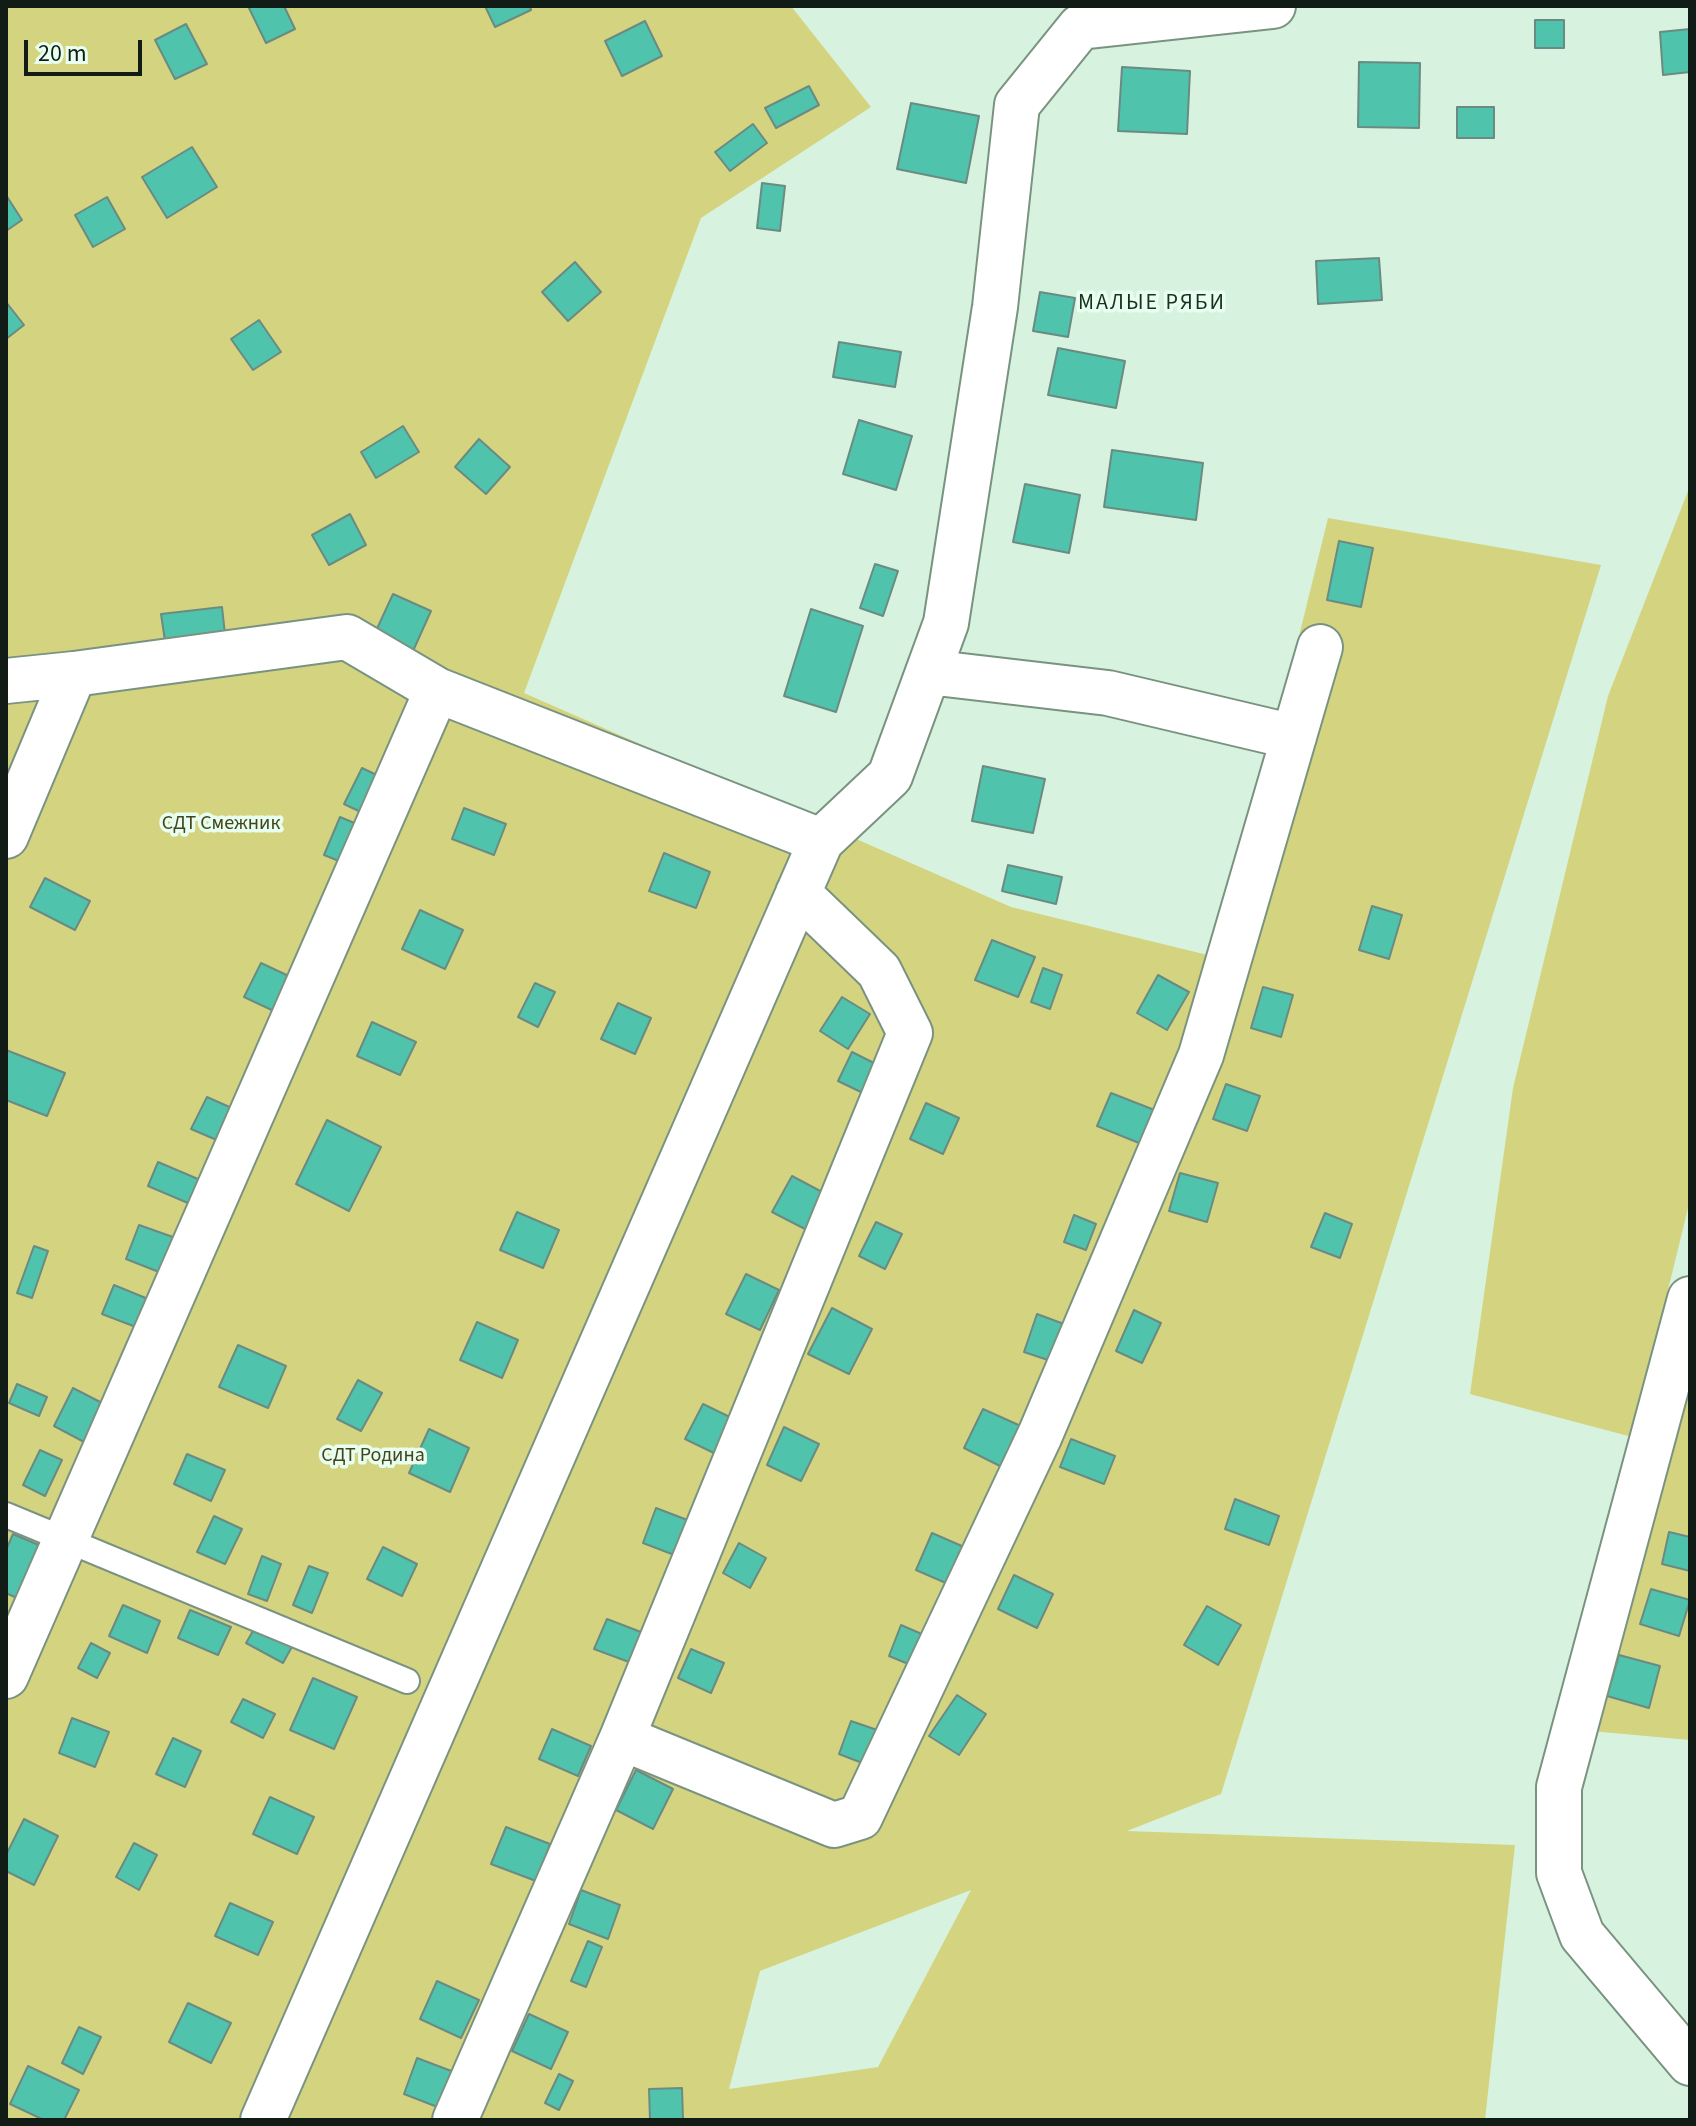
<!DOCTYPE html>
<meta charset="utf-8">
<style>
body{margin:0}
#map{position:relative;width:1696px;height:2126px;overflow:hidden;background:#d7f3df;font-family:"Source Sans 3",sans-serif}
canvas{display:block}
.frame{position:absolute;inset:0;border:8px solid #121c16;pointer-events:none}
.scale{position:absolute;left:24px;top:40px;width:118px;height:36px;box-sizing:border-box;border:4px solid #121c16;border-top:0;padding-left:10px;font-size:24px;line-height:28px;white-space:nowrap;color:#121c16;-webkit-text-stroke:6px #e8feef;paint-order:stroke}
</style>
<div id="map">
<canvas width="1696" height="2126"></canvas>
<div class="frame"></div>
<div class="scale">20 m</div>
</div>
<script>
const ctx = document.querySelector('canvas').getContext('2d');
ctx.lineJoin = 'round';
function fillPath(path, color) { ctx.fillStyle = color; ctx.fill(path, 'evenodd'); }
const toPath = rows => new Path2D(rows.map(r => 'M' + r).join(''));
function stroke(path, color, width, dash) { ctx.strokeStyle = color; ctx.lineWidth = width; ctx.lineCap = dash ? 'butt' : 'round'; ctx.setLineDash(dash || []); ctx.stroke(path); }
function write(font, color, halo, rows, align = 'center') {
  ctx.font = font + ' "Source Sans 3",sans-serif'; ctx.lineWidth = 7; ctx.setLineDash([]); ctx.textBaseline = 'middle'; ctx.strokeStyle = halo; ctx.fillStyle = color; for (const [text, x, y, turn = 0] of rows) {
    ctx.save(); ctx.translate(x, y); ctx.rotate((+turn || 0) * Math.PI / 180); ctx.textAlign = isNaN(turn) ? turn : align; if (halo) ctx.strokeText(text, 0, 0); ctx.fillText(text, 0, 0); ctx.restore();
  }
}
const green = toPath([
 [6,6,791,6,871,107,701,218,524,693,1011,907,1220,958,1328,518,1601,565,1221,1794,1127,1831,1515,1845,1485,2120,6,2120],
 [971,1890,878,2067,729,2089,760,1971],
 [1690,486,1690,1200,1632,1437,1470,1394,1513,1088,1608,696],
 [1690,1380,1690,1740,1591,1731]
]);
const building = toPath([
 [248,6,284,6,295,29,266,43,248,6],
 [485,6,530,6,531,10,495,27,485,6],
 [1535,20,1564,20,1564,48,1535,48,1535,20],
 [645,21,662,56,622,76,605,41,645,21],
 [186,24,207,64,175,79,155,40,186,24],
 [1690,29,1690,72,1663,75,1660,32,1690,29],
 [1359,62,1420,63,1419,128,1358,127,1359,62],
 [1122,67,1190,71,1187,134,1118,131,1122,67],
 [809,86,819,105,776,128,765,108,809,86],
 [911,103,979,116,966,183,897,169,911,103],
 [1457,107,1494,107,1494,138,1457,138,1457,107],
 [753,124,767,143,730,171,715,152,753,124],
 [192,147,217,187,167,218,142,177,192,147],
 [762,183,785,186,780,231,757,228,762,183],
 [6,195,22,220,6,231,6,195],
 [107,197,125,229,93,247,75,215,107,197],
 [1379,258,1382,300,1318,304,1316,261,1379,258],
 [575,262,601,292,568,321,542,292,575,262],
 [1040,292,1075,298,1068,337,1033,331,1040,292],
 [6,302,24,325,6,339,6,302],
 [259,320,281,352,253,370,231,339,259,320],
 [839,342,901,352,895,387,833,377,839,342],
 [1058,348,1125,361,1116,408,1048,395,1058,348],
 [859,420,912,436,896,490,843,474,859,420],
 [403,426,419,452,376,478,361,452,403,426],
 [479,439,510,467,486,494,455,467,479,439],
 [1112,450,1203,463,1196,520,1104,507,1112,450],
 [1025,484,1080,495,1069,553,1013,542,1025,484],
 [350,514,366,545,329,565,312,535,350,514],
 [1339,541,1373,548,1361,607,1327,600,1339,541],
 [875,564,898,571,883,616,860,608,875,564],
 [393,594,431,611,413,651,375,633,393,594],
 [222,607,225,634,165,641,161,614,222,607],
 [811,609,863,626,836,712,784,696,811,609],
 [983,766,1045,779,1033,833,972,821,983,766],
 [362,768,383,778,365,814,344,804,362,768],
 [464,808,506,824,494,855,452,839,464,808],
 [340,817,364,827,349,865,324,855,340,817],
 [664,853,710,872,696,908,649,891,664,853],
 [1008,865,1062,877,1056,904,1002,891,1008,865],
 [45,878,90,901,75,930,30,907,45,878],
 [1372,906,1402,915,1389,959,1359,950,1372,906],
 [420,910,463,930,445,969,402,949,420,910],
 [992,940,1035,957,1018,997,975,980,992,940],
 [261,963,293,978,276,1012,244,997,261,963],
 [1043,968,1062,975,1050,1009,1031,1002,1043,968],
 [1158,975,1189,992,1167,1030,1137,1013,1158,975],
 [535,983,555,992,538,1027,518,1017,535,983],
 [1263,987,1293,995,1281,1037,1251,1028,1263,987],
 [842,997,870,1014,848,1049,820,1031,842,997],
 [618,1003,651,1018,635,1054,601,1039,618,1003],
 [372,1022,416,1042,400,1075,357,1056,372,1022],
 [6,1050,65,1073,47,1116,6,1100,6,1050],
 [852,1052,880,1066,865,1094,838,1081,852,1052],
 [1226,1084,1260,1096,1247,1131,1213,1119,1226,1084],
 [1111,1093,1157,1111,1144,1145,1097,1126,1111,1093],
 [207,1097,234,1109,219,1141,191,1129,207,1097],
 [926,1103,959,1118,943,1154,910,1139,926,1103],
 [327,1120,381,1147,349,1211,296,1184,327,1120],
 [158,1162,205,1182,195,1206,148,1186,158,1162],
 [1180,1173,1218,1183,1207,1222,1169,1211,1180,1173],
 [792,1176,824,1193,805,1229,772,1212,792,1176],
 [517,1212,559,1230,543,1268,500,1250,517,1212],
 [1325,1213,1352,1224,1340,1258,1311,1247,1325,1213],
 [1074,1215,1096,1224,1086,1250,1064,1242,1074,1215],
 [876,1222,902,1234,885,1269,859,1256,876,1222],
 [139,1225,173,1237,159,1272,126,1259,139,1225],
 [34,1246,48,1251,32,1298,17,1293,34,1246],
 [746,1274,779,1290,760,1330,726,1314,746,1274],
 [114,1285,153,1301,141,1329,102,1314,114,1285],
 [832,1308,872,1329,849,1374,808,1354,832,1308],
 [1134,1310,1161,1323,1142,1363,1116,1351,1134,1310],
 [1037,1314,1064,1324,1051,1361,1024,1352,1037,1314],
 [477,1322,518,1340,502,1378,460,1360,477,1322],
 [238,1345,286,1366,268,1408,219,1387,238,1345],
 [358,1380,382,1393,361,1431,337,1419,358,1380],
 [17,1384,47,1397,39,1416,9,1403,17,1384],
 [73,1388,106,1405,86,1443,54,1426,73,1388],
 [703,1404,734,1419,716,1454,685,1439,703,1404],
 [983,1409,1023,1427,1002,1467,964,1448,983,1409],
 [784,1427,819,1444,801,1481,767,1465,784,1427],
 [429,1429,469,1448,450,1492,409,1473,429,1429],
 [1071,1439,1115,1456,1104,1484,1060,1467,1071,1439],
 [40,1450,62,1460,45,1496,23,1485,40,1450],
 [187,1454,225,1470,211,1501,174,1484,187,1454],
 [1235,1499,1279,1516,1269,1545,1225,1529,1235,1499],
 [656,1508,690,1521,677,1556,643,1543,656,1508],
 [214,1516,242,1529,225,1564,197,1552,214,1516],
 [1669,1532,1690,1537,1690,1571,1662,1564,1669,1532],
 [932,1533,971,1550,955,1587,916,1570,932,1533],
 [13,1534,41,1546,19,1599,6,1593,6,1550,13,1534],
 [739,1543,766,1558,750,1588,723,1573,739,1543],
 [383,1547,417,1564,402,1596,367,1579,383,1547],
 [262,1556,281,1564,267,1601,248,1594,262,1556],
 [309,1566,328,1573,312,1613,293,1605,309,1566],
 [1014,1575,1053,1594,1037,1628,998,1609,1014,1575],
 [1651,1589,1690,1600,1679,1636,1640,1624,1651,1589],
 [123,1605,160,1621,147,1653,109,1636,123,1605],
 [1207,1606,1241,1625,1218,1665,1184,1645,1207,1606],
 [190,1610,231,1627,218,1655,178,1638,190,1610],
 [607,1619,641,1632,629,1662,594,1649,607,1619],
 [257,1624,294,1643,283,1663,246,1643,257,1624],
 [901,1625,931,1638,918,1668,889,1656,901,1625],
 [91,1643,110,1653,97,1678,78,1668,91,1643],
 [691,1649,724,1663,711,1693,678,1678,691,1649],
 [1619,1655,1660,1666,1649,1708,1607,1696,1619,1655],
 [313,1678,357,1697,334,1749,290,1730,313,1678],
 [957,1695,986,1714,959,1755,929,1736,957,1695],
 [243,1699,275,1714,263,1738,231,1722,243,1699],
 [72,1718,109,1732,95,1767,59,1753,72,1718],
 [851,1721,883,1732,870,1766,839,1754,851,1721],
 [552,1729,591,1746,578,1776,539,1759,552,1729],
 [173,1738,201,1751,185,1787,156,1774,173,1738],
 [636,1770,673,1789,653,1829,616,1810,636,1770],
 [270,1797,314,1817,297,1854,253,1834,270,1797],
 [24,1819,58,1836,34,1885,6,1871,6,1855,24,1819],
 [506,1827,550,1844,536,1881,491,1864,506,1827],
 [134,1843,157,1855,139,1890,116,1877,134,1843],
 [581,1890,620,1905,608,1939,569,1924,581,1890],
 [230,1903,273,1922,258,1955,215,1936,230,1903],
 [588,1941,602,1947,586,1987,571,1981,588,1941],
 [437,1981,479,2000,461,2038,420,2019,437,1981],
 [188,2003,231,2023,211,2063,169,2042,188,2003],
 [529,2014,568,2032,551,2069,512,2051,529,2014],
 [79,2027,101,2037,83,2074,62,2063,79,2027],
 [417,2058,454,2072,440,2108,404,2094,417,2058],
 [28,2066,79,2090,64,2120,44,2120,10,2104,28,2066],
 [559,2074,573,2081,559,2110,545,2103,559,2074],
 [682,2088,683,2120,650,2120,649,2089,682,2088]
]);
const lane = toPath([
 [6,1515,407,1681]
]);
const street = toPath([
 [928,672,1108,693,1294,737],
 [6,681,74,674],
 [437,690,821,841],
 [6,836,74,674,347,637,437,690,6,1676],
 [798,893,879,971,910,1033,622,1738,834,1825,860,1817,1040,1435,1201,1055,1320,647],
 [1690,1299,1559,1787,1559,1873,1582,1935,1690,2063],
 [263,2120,821,841,890,776,946,623,995,307,1017,105,1080,27,1273,6],
 [455,2120,622,1738]
]);
const parkNames = [
 ["СДТ Смежник",221,825],
 ["СДТ Родина",373,1457]
];
const neighbourhoodNames = [
 ["МАЛЫЕ РЯБИ",1152,304]
];
fillPath(green, '#d4d480');
fillPath(building, '#50c3ac');
stroke(building, '#6a8b82', 2);
stroke(lane, '#7a9381', 28);
stroke(street, '#7a9381', 48);
stroke(lane, '#fff', 24);
stroke(street, '#fff', 44);
write('20px', '#43431e', '#e8feef', parkNames);
ctx.letterSpacing = '2px';
write('22px', '#1a3022', '#e8feef', neighbourhoodNames);
ctx.letterSpacing = '0px';
</script>
